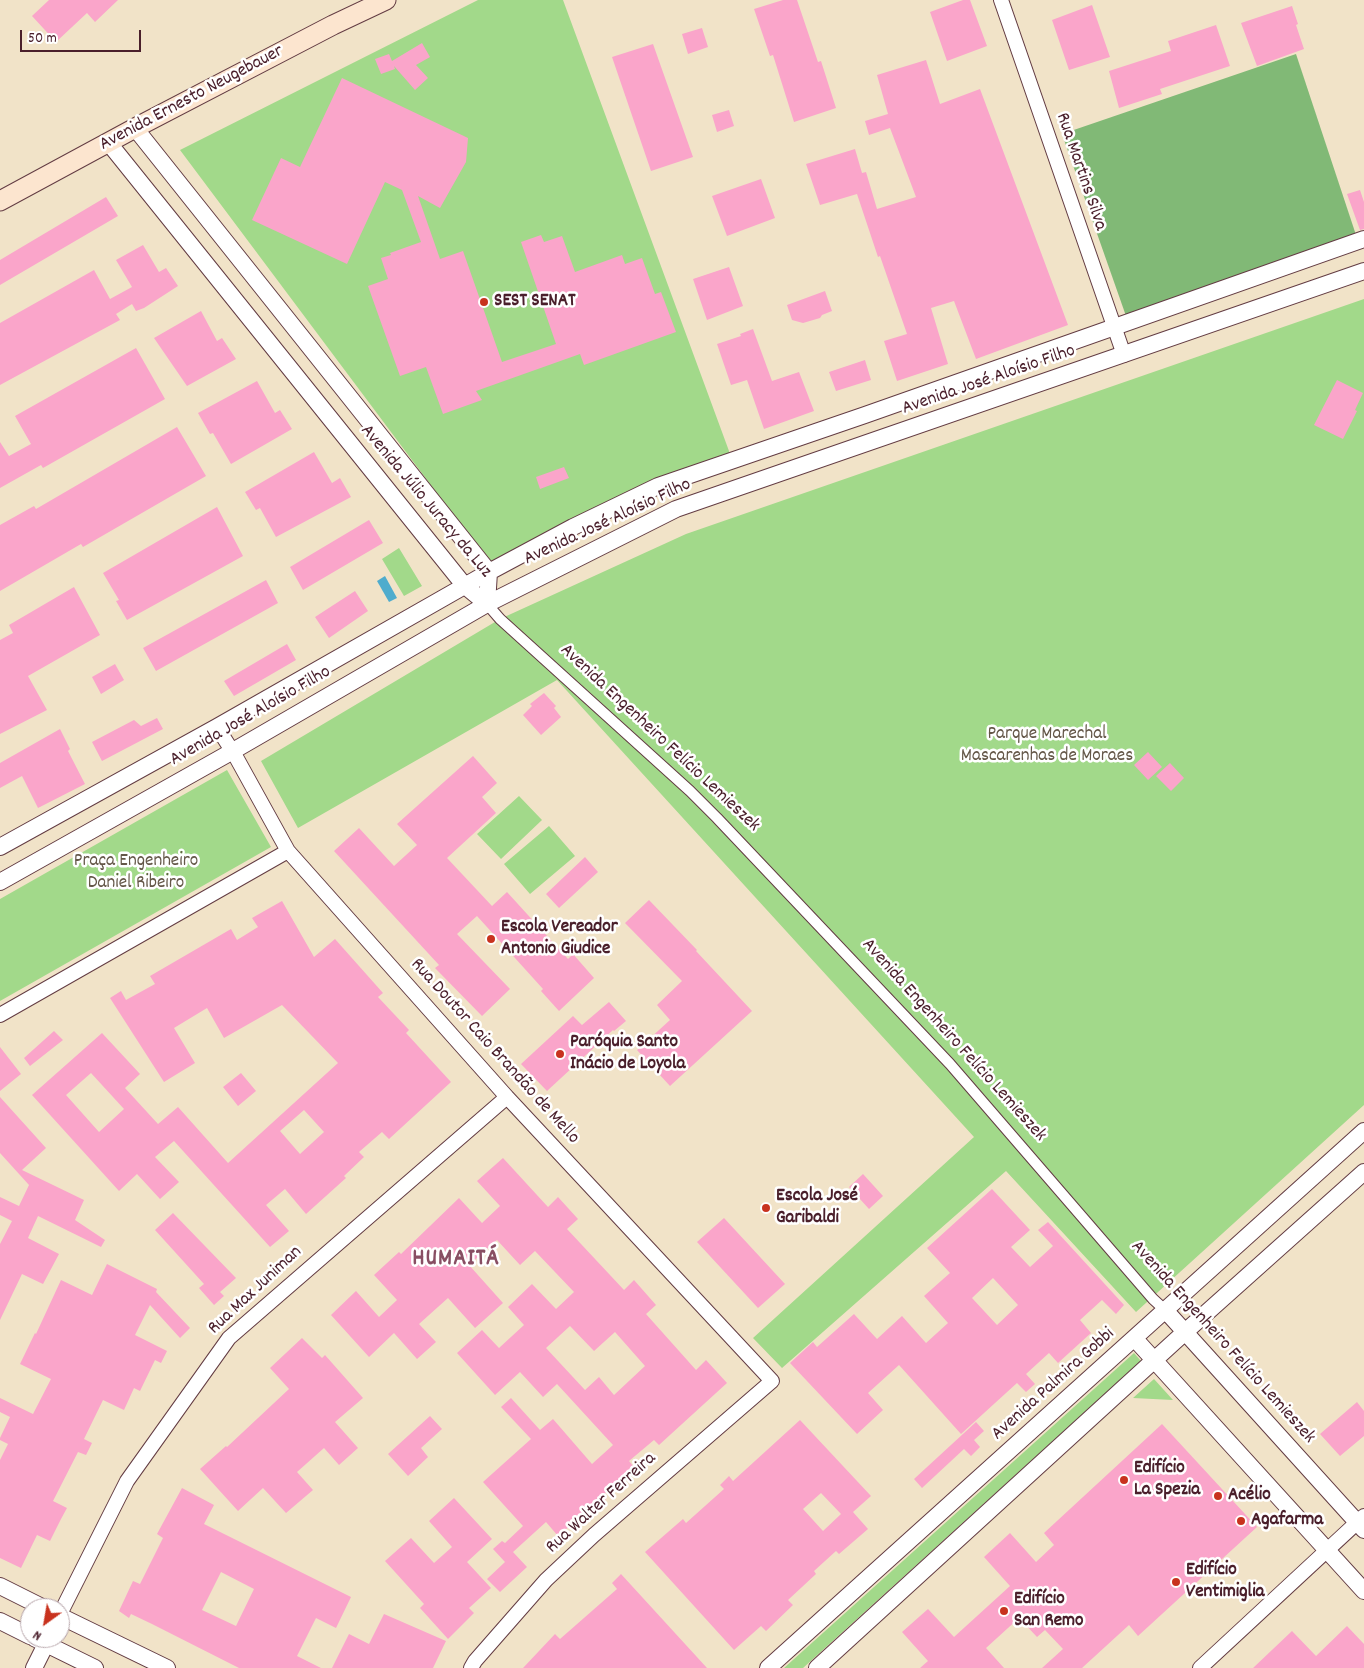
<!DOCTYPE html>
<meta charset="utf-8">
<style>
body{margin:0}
#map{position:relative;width:1364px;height:1668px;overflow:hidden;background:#f1e3c8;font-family:Dekko,sans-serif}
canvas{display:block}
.north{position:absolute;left:20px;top:1598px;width:50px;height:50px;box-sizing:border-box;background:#fff;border:1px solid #b7a5aa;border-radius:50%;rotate:212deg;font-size:14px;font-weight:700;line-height:20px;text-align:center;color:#4a1f2b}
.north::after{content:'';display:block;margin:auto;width:18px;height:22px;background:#c8321e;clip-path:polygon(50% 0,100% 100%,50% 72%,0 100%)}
.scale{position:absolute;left:20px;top:30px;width:121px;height:22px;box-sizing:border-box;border:2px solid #4a1f2b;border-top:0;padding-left:6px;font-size:15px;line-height:18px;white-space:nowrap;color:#4a1f2b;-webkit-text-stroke:4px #fff;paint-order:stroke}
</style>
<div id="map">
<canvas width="1364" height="1668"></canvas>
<div class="north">N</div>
<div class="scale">50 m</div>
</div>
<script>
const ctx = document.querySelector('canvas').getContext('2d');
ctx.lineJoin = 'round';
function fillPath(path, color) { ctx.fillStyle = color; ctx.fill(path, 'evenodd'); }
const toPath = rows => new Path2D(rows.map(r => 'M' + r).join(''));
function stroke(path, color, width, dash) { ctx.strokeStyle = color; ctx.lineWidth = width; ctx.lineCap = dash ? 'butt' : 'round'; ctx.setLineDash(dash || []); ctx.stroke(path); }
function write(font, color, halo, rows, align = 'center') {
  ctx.font = font + ' Dekko,sans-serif'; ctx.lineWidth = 5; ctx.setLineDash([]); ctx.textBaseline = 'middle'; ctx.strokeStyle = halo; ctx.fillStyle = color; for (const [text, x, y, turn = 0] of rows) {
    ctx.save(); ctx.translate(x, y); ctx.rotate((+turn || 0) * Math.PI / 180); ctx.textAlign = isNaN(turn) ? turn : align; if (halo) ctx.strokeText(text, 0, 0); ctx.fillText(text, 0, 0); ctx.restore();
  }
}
const green = toPath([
 [478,0,563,0,729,451,729,455,571,521,489,563,180,150],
 [1364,299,1364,1105,1136,1312,1006,1171,782,1368,753,1338,974,1137,557,680,298,828,261,761,500,619,686,534],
 [399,548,422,586,404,596,382,559],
 [227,770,271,847,0,1001,0,899],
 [519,796,542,820,501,859,477,834],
 [549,826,575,856,530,894,504,864],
 [1134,1353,1141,1361,803,1668,784,1668],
 [1154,1379,1173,1400,1133,1398]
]);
const forest = toPath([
 [1296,54,1356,235,1126,316,1062,134]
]);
const water = toPath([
 [385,576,397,598,389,602,377,581]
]);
const building = toPath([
 [49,0,118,0,95,22,87,13,56,42,32,16],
 [783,0,797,0,818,62,821,61,836,108,794,122,773,55,770,56,754,9],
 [963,0,970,0,987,46,947,61,930,12],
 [1092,5,1110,57,1069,70,1052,20],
 [1292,6,1298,24,1296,25,1304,49,1257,66,1241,23],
 [1216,25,1230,66,1160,89,1162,94,1119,108,1109,71,1171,51,1168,41],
 [702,28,708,47,688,54,682,34],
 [422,43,430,57,416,65,428,78,415,90,394,66,395,69,381,74,375,59,389,54,392,61],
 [653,44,693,157,651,171,612,57],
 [926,60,940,104,980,89,1068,325,976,359,954,301,931,308,948,364,897,381,884,341,907,334,880,256,878,257,857,194,820,205,806,164,855,149,862,173,866,172,877,209,916,197,890,128,869,135,865,121,888,114,877,75],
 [342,78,468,138,466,162,440,208,418,196,440,259,463,251,502,362,556,344,521,242,541,235,544,242,562,236,575,272,622,255,625,264,642,258,655,294,661,292,676,332,584,365,580,354,476,391,482,400,443,414,426,367,400,376,368,286,388,279,381,258,391,255,390,253,421,242,402,190,385,182,347,264,252,220,281,158,300,167],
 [729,110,734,126,717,132,712,115],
 [761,179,775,218,727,236,712,196],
 [1360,190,1364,202,1364,229,1360,230,1347,194],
 [106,197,118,216,0,285,0,260],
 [143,245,159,272,166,268,178,286,144,308,136,311,132,304,116,314,120,320,0,385,0,323,94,270,110,299,132,287,116,260],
 [729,267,743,306,707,320,693,279],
 [825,291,832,311,822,315,820,318,803,323,792,320,787,305],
 [201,311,217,341,222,338,236,359,187,386,154,338],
 [753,329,772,381,799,372,814,411,764,429,747,380,731,385,717,344,741,336,740,334],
 [136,348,165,399,43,468,41,465,0,488,0,442,9,456,31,444,15,416],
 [865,360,871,380,836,391,829,372],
 [1337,380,1363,393,1355,410,1357,411,1343,439,1314,425],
 [257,381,275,413,280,410,292,429,231,464,213,433,210,434,198,413],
 [177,427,206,476,83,547,81,544,0,591,0,525,34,506,36,509],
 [314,452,332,483,340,478,351,497,276,537,260,508,256,510,245,492],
 [564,467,569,478,540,489,536,477],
 [217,507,243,556,127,620,116,601,119,600,103,573],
 [369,520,383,543,303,590,290,567],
 [266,580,278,603,156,671,143,648],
 [74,587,100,635,28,676,47,710,0,734,0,640,13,633,9,625],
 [355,591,368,611,329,638,315,617],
 [287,644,296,660,234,696,224,681],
 [115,664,124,680,101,694,92,677],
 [544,693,556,706,554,708,561,717,541,735,523,715,532,706,530,704],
 [157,718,163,729,102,761,92,742,134,720,141,726],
 [60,729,70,749,68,751,85,784,38,808,22,776,0,788,0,763],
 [1148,752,1162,767,1148,780,1134,765],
 [473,756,497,783,482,797,496,813,447,858,492,906,507,892,568,959,573,954,594,978,559,1011,541,991,543,989,477,916,457,934,510,989,482,1016,435,968,439,965,334,851,359,828,394,866,417,845,397,824],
 [1170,763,1184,778,1171,791,1156,776],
 [585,857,598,872,559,908,546,894],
 [649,900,697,950,696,951,752,1011,670,1086,637,1050,670,1020,657,1005,682,981,625,923],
 [282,901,314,957,335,939,383,993,378,997,409,1030,406,1033,451,1082,389,1139,382,1132,359,1152,364,1157,344,1176,346,1178,306,1214,285,1189,266,1205,289,1231,270,1247,174,1141,155,1157,179,1182,160,1199,137,1174,119,1191,32,1095,102,1033,140,1074,125,1088,158,1124,178,1107,228,1163,338,1063,282,1005,224,1038,207,1008,174,1028,195,1063,164,1082,110,998,121,991,126,1000,155,984,150,976,231,929,237,940,258,927,252,918],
 [91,1073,124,1109,99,1132,66,1095],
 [304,1110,324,1132,300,1154,280,1131],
 [609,1002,626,1021,614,1031,613,1030,547,1091,521,1064,573,1016,582,1025],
 [54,1031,63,1040,30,1066,24,1058],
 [0,1047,21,1074,0,1091],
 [241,1073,256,1091,238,1106,223,1087],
 [0,1097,46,1148,22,1170,84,1200,75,1220,105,1240,101,1247,38,1216,28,1238,59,1254,43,1284,22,1274,0,1320,0,1244,12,1221,0,1215,0,1197,19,1206,29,1185,0,1153],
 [503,1158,548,1207,558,1197,578,1219,567,1229,624,1290,634,1280,656,1305,646,1314,696,1370,706,1360,727,1383,659,1445,654,1440,629,1461,634,1467,602,1496,606,1500,596,1509,593,1506,558,1536,546,1522,513,1552,527,1567,500,1592,487,1579,505,1562,493,1549,502,1541,505,1543,523,1526,483,1482,531,1439,501,1407,511,1398,540,1430,553,1419,592,1464,613,1445,557,1384,543,1397,520,1372,495,1395,457,1353,482,1330,499,1348,524,1325,508,1307,532,1284,556,1309,574,1292,535,1251,520,1265,497,1240,469,1265,503,1303,475,1328,448,1298,419,1324,436,1342,417,1359,394,1333,369,1357,331,1315,356,1291,379,1317,397,1300,374,1275,399,1252,401,1254,459,1198,482,1223,500,1206,477,1181],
 [570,1326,594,1351,615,1332,645,1366,614,1395,599,1377,585,1390,546,1348],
 [863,1174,883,1196,869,1209,849,1187],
 [992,1189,1030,1230,1011,1247,1030,1267,1053,1246,1038,1230,1048,1222,1124,1305,1116,1314,1102,1300,1080,1320,1091,1333,1058,1363,1049,1353,1026,1374,1035,1384,1026,1392,1017,1383,961,1434,899,1365,868,1393,883,1410,857,1434,790,1363,813,1342,817,1347,854,1314,877,1339,902,1316,926,1343,948,1323,924,1296,950,1273,927,1248],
 [993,1278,1018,1305,997,1325,972,1298],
 [173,1213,236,1278,220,1292,224,1296,214,1305,199,1288,204,1284,155,1230],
 [724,1218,785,1284,758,1308,697,1242],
 [107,1264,157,1289,156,1292,190,1328,180,1338,150,1305,135,1335,167,1351,161,1363,155,1360,140,1391,134,1388,124,1410,103,1400,84,1439,92,1443,86,1455,78,1452,53,1501,67,1508,61,1519,50,1541,37,1535,21,1568,0,1558,0,1460,8,1444,0,1440,0,1438,10,1417,0,1412,0,1398,33,1414,51,1379,20,1364,35,1333,36,1334,61,1280,92,1295],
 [302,1338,322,1358,325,1355,363,1398,335,1422,358,1448,339,1465,324,1448,297,1472,313,1490,286,1513,263,1488,238,1511,200,1469,226,1446,227,1447,289,1389,270,1368],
 [1357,1402,1364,1411,1364,1436,1340,1456,1320,1434],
 [430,1416,442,1429,421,1448,428,1457,408,1476,388,1454],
 [800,1420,871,1496,853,1512,868,1529,839,1554,836,1551,814,1571,816,1574,788,1600,793,1605,766,1631,761,1626,734,1650,645,1552,683,1519,686,1523,724,1489,720,1485,729,1476,733,1481],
 [821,1493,841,1514,823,1531,803,1509],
 [976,1422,984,1431,974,1440,980,1447,971,1456,964,1449,922,1488,914,1479],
 [1162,1424,1257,1527,1138,1636,1129,1625,1082,1668,1042,1668,1063,1649,1045,1630,1037,1637,1019,1618,986,1648,1004,1668,920,1668,928,1661,902,1632,928,1609,954,1637,1010,1586,984,1557,1010,1533,1036,1562,1054,1545,1044,1533],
 [182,1488,214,1505,204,1524,351,1597,336,1628,316,1618,297,1656,321,1668,239,1668,152,1624,131,1614,129,1618,119,1611,133,1581,140,1584,163,1538,157,1534],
 [221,1572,254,1589,236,1626,202,1610],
 [454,1498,492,1539,467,1562,491,1588,469,1608,474,1613,448,1639,420,1608,424,1604,385,1561,411,1538,434,1563,452,1547,429,1521],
 [621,1574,707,1668,523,1668,555,1634,560,1639,617,1589,612,1583],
 [384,1614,446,1641,433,1668,332,1668,349,1634,369,1644],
 [1347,1626,1364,1644,1364,1668,1253,1668,1292,1631,1316,1656]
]);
const pedestrian = toPath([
 [487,604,500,619,690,791,717,818,950,1064,1153,1299,1166,1311]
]);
const minor = toPath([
 [1001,0,1124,355],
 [217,727,236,757,288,851,507,1097,772,1381,594,1535,546,1580,475,1661,471,1668],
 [0,1015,288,851],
 [60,1614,127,1481,229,1338,507,1097],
 [1200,1668,1364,1516]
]);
const tertiary = toPath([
 [135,128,489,572,487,604],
 [108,142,464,585,487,604],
 [0,847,217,727,489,572,573,527,658,486,865,415,1364,239],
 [0,882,233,751,487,604,676,509,1364,271],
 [1166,1311,1364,1530],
 [1135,1339,1364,1591],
 [0,1586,44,1608],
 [60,1616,167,1668],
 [0,1621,30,1636],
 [34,1638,95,1668],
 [34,1668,49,1638],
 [768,1668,1364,1131],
 [817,1668,1185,1332,1364,1172]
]);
const secondary = toPath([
 [0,201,135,128,333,25,386,0]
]);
const markers = [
 [484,302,5,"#c8321e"],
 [491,939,5,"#c8321e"],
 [560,1054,5,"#c8321e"],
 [766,1208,5,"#c8321e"],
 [1124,1480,5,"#c8321e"],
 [1218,1496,5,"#c8321e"],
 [1241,1521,5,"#c8321e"],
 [1176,1582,5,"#c8321e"],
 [1004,1611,5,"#c8321e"]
];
const streetNames = [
 ["Avenida Ernesto Neugebauer",192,99,-28],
 ["Rua Martins Silva",1080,172,71],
 ["Avenida José Aloísio Filho",989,381,-19],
 ["Avenida Júlio Juracy da Luz",425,502,50],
 ["Avenida José Aloísio Filho",608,523,-25],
 ["Avenida José Aloísio Filho",251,717,-30],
 ["Avenida Engenheiro Felício Lemieszek",659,739,43],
 ["Avenida Engenheiro Felício Lemieszek",953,1041,48],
 ["Rua Doutor Caio Brandão de Mello",494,1052,48],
 ["Rua Max Juniman",256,1291,-43],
 ["Avenida Engenheiro Felício Lemieszek",1222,1343,48],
 ["Avenida Palmira Gobbi",1054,1385,-42],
 ["Rua Walter Ferreira",602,1504,-42]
];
const poiNames = [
 ["SEST SENAT",494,302],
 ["Escola Vereador",501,928],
 ["Antonio Giudice",501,950],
 ["Paróquia Santo",570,1043],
 ["Inácio de Loyola",570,1065],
 ["Escola José",776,1197],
 ["Garibaldi",776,1219],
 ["Edifício",1134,1469],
 ["La Spezia",1134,1491],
 ["Acélio",1228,1496],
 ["Agafarma",1251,1521],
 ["Edifício",1186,1571],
 ["Ventimiglia",1186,1593],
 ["Edifício",1014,1600],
 ["San Remo",1014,1622]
];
const parkNames = [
 ["Parque Marechal",1047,735],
 ["Mascarenhas de Moraes",1047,757],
 ["Praça Engenheiro",136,862],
 ["Daniel Ribeiro",136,884]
];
const districtNames = [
 ["HUMAITÁ",456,1261]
];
fillPath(green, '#a2d98a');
fillPath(forest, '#81b976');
fillPath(water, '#4faccd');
fillPath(building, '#faa5ca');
stroke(pedestrian, '#633c43', 12);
stroke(minor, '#633c43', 16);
stroke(tertiary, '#633c43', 18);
stroke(secondary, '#633c43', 21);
stroke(pedestrian, '#fff', 10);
stroke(minor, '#fff', 14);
stroke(tertiary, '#fff', 16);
stroke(secondary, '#fce5cf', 19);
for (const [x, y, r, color] of markers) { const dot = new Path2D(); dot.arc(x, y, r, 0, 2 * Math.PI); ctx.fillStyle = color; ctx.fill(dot); stroke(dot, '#fff', 2); }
write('19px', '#4a1f2b', '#fff', streetNames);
write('bold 19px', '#4a1f2b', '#fff', poiNames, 'left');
write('19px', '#645748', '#fff', parkNames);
ctx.letterSpacing = '1px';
write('bold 24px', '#884e63', '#fff', districtNames);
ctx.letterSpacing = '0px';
</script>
